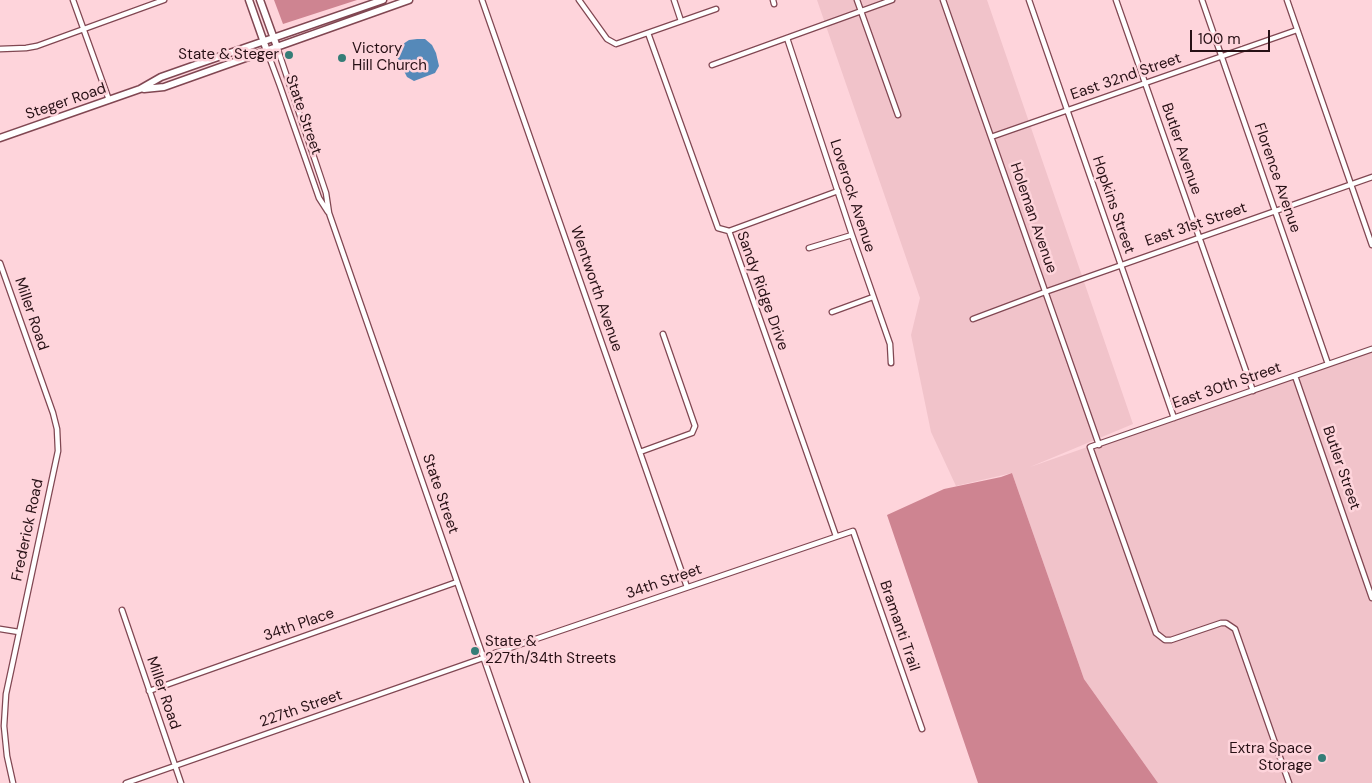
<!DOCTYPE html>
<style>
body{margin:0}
#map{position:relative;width:1372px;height:783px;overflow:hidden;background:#fed4db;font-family:"DM Sans",sans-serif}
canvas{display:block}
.scale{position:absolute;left:1190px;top:30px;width:80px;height:22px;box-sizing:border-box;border:2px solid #271015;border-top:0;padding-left:6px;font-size:15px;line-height:18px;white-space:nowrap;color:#271015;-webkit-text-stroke:4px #fed4db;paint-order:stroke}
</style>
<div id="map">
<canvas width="1372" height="783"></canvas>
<div class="scale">100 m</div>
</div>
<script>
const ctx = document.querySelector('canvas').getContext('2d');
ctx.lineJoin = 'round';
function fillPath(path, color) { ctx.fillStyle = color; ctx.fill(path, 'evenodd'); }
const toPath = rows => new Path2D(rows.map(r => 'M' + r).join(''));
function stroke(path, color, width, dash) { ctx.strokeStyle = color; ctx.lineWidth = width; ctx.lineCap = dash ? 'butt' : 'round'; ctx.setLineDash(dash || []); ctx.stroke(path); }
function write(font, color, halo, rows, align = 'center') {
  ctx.font = font + ' "DM Sans",sans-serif'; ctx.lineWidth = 5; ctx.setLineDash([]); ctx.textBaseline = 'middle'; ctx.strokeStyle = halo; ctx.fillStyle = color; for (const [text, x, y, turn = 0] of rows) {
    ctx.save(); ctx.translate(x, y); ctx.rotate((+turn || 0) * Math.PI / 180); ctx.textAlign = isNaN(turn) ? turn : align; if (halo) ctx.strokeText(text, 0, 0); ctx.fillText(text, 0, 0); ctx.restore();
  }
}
const built = toPath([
 [817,0,987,0,1133,424,1030,467,1372,348,1372,783,1158,783,1084,679,1012,473,956,486,931,432,911,335,920,298]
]);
const forest = toPath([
 [274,0,357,0,283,24],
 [1012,473,1084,679,1158,783,978,783,887,515,944,489,1001,477]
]);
const water = toPath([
 [417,39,425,39,432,45,436,53,439,66,435,73,414,81,407,77,396,55,397,48,409,40]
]);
const street = toPath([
 [73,0,109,100],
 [482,0,687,587],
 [579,0,607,39,616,44,716,9],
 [674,0,681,21],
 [773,0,774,4],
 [857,0,898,115],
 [943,0,1099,445],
 [1029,0,1174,418],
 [1116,0,1253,391],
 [1202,0,1328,364],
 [1287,0,1372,245],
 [648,33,718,228,729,231,836,536],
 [787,38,852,235,890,344,891,363],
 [277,47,326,193,329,213,527,783],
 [0,49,26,48,37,46,164,0],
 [267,51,280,86,319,198,328,212],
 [712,65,892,0],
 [991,137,1297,30],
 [729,231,838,191],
 [809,248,852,235],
 [0,263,53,413,57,429,58,451,6,694,4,726,7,756,13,783],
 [832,312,873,297],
 [973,319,1045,292,1372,177],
 [1295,376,1372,598],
 [640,452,692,433,695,426,663,334],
 [122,610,181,783],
 [0,629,19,632],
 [483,657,853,531,922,729],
 [149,691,457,582],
 [126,783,483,658],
 [1289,783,1235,629,1226,623,1221,623,1171,640,1165,640,1156,633,1090,447,1372,349]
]);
const secondary = toPath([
 [249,0,267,51],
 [260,0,277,47],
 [144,89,164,87,409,0],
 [0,138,140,89,161,77,198,64,383,0]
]);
const markers = [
 [289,55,5,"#357d77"],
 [342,58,5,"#357d77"],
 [475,651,5,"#357d77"],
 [1322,758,5,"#357d77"]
];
const poiNames = [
 ["Victory",352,49],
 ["Hill Church",352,66],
 ["State & Steger",279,55,"right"],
 ["State &",485,642],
 ["227th/34th Streets",485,659],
 ["Extra Space",1312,749,"right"],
 ["Storage",1312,766,"right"]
];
const streetNames = [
 ["East 32nd Street",1126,77,-19],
 ["Steger Road",66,102,-19],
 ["State Street",303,115,71],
 ["Butler Avenue",1181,149,71],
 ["Florence Avenue",1277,178,71],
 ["Loverock Avenue",852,196,72],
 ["Hopkins Street",1113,205,71],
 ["Holeman Avenue",1033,218,71],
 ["East 31st Street",1196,225,-19],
 ["Wentworth Avenue",596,289,71],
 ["Sandy Ridge Drive",762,291,70],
 ["Miller Road",31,314,71],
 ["East 30th Street",1227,386,-19],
 ["Butler Street",1341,468,71],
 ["State Street",440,494,71],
 ["Frederick Road",28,530,-78],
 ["34th Street",664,582,-19],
 ["34th Place",299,625,-19],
 ["Bramanti Trail",899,626,71],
 ["Miller Road",163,693,71],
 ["227th Street",301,709,-19]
];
fillPath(built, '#f1c3ca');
fillPath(forest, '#ce8491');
fillPath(water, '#5589b9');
stroke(street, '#804752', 7);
stroke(secondary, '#804752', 9);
stroke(street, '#fff', 4.5);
stroke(secondary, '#fff', 6);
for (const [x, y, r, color] of markers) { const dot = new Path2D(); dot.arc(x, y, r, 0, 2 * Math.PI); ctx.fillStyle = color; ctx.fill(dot); stroke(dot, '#fed4db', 2); }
write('15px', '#271015', '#fed4db', poiNames, 'left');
write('15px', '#271015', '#fed4db', streetNames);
</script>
